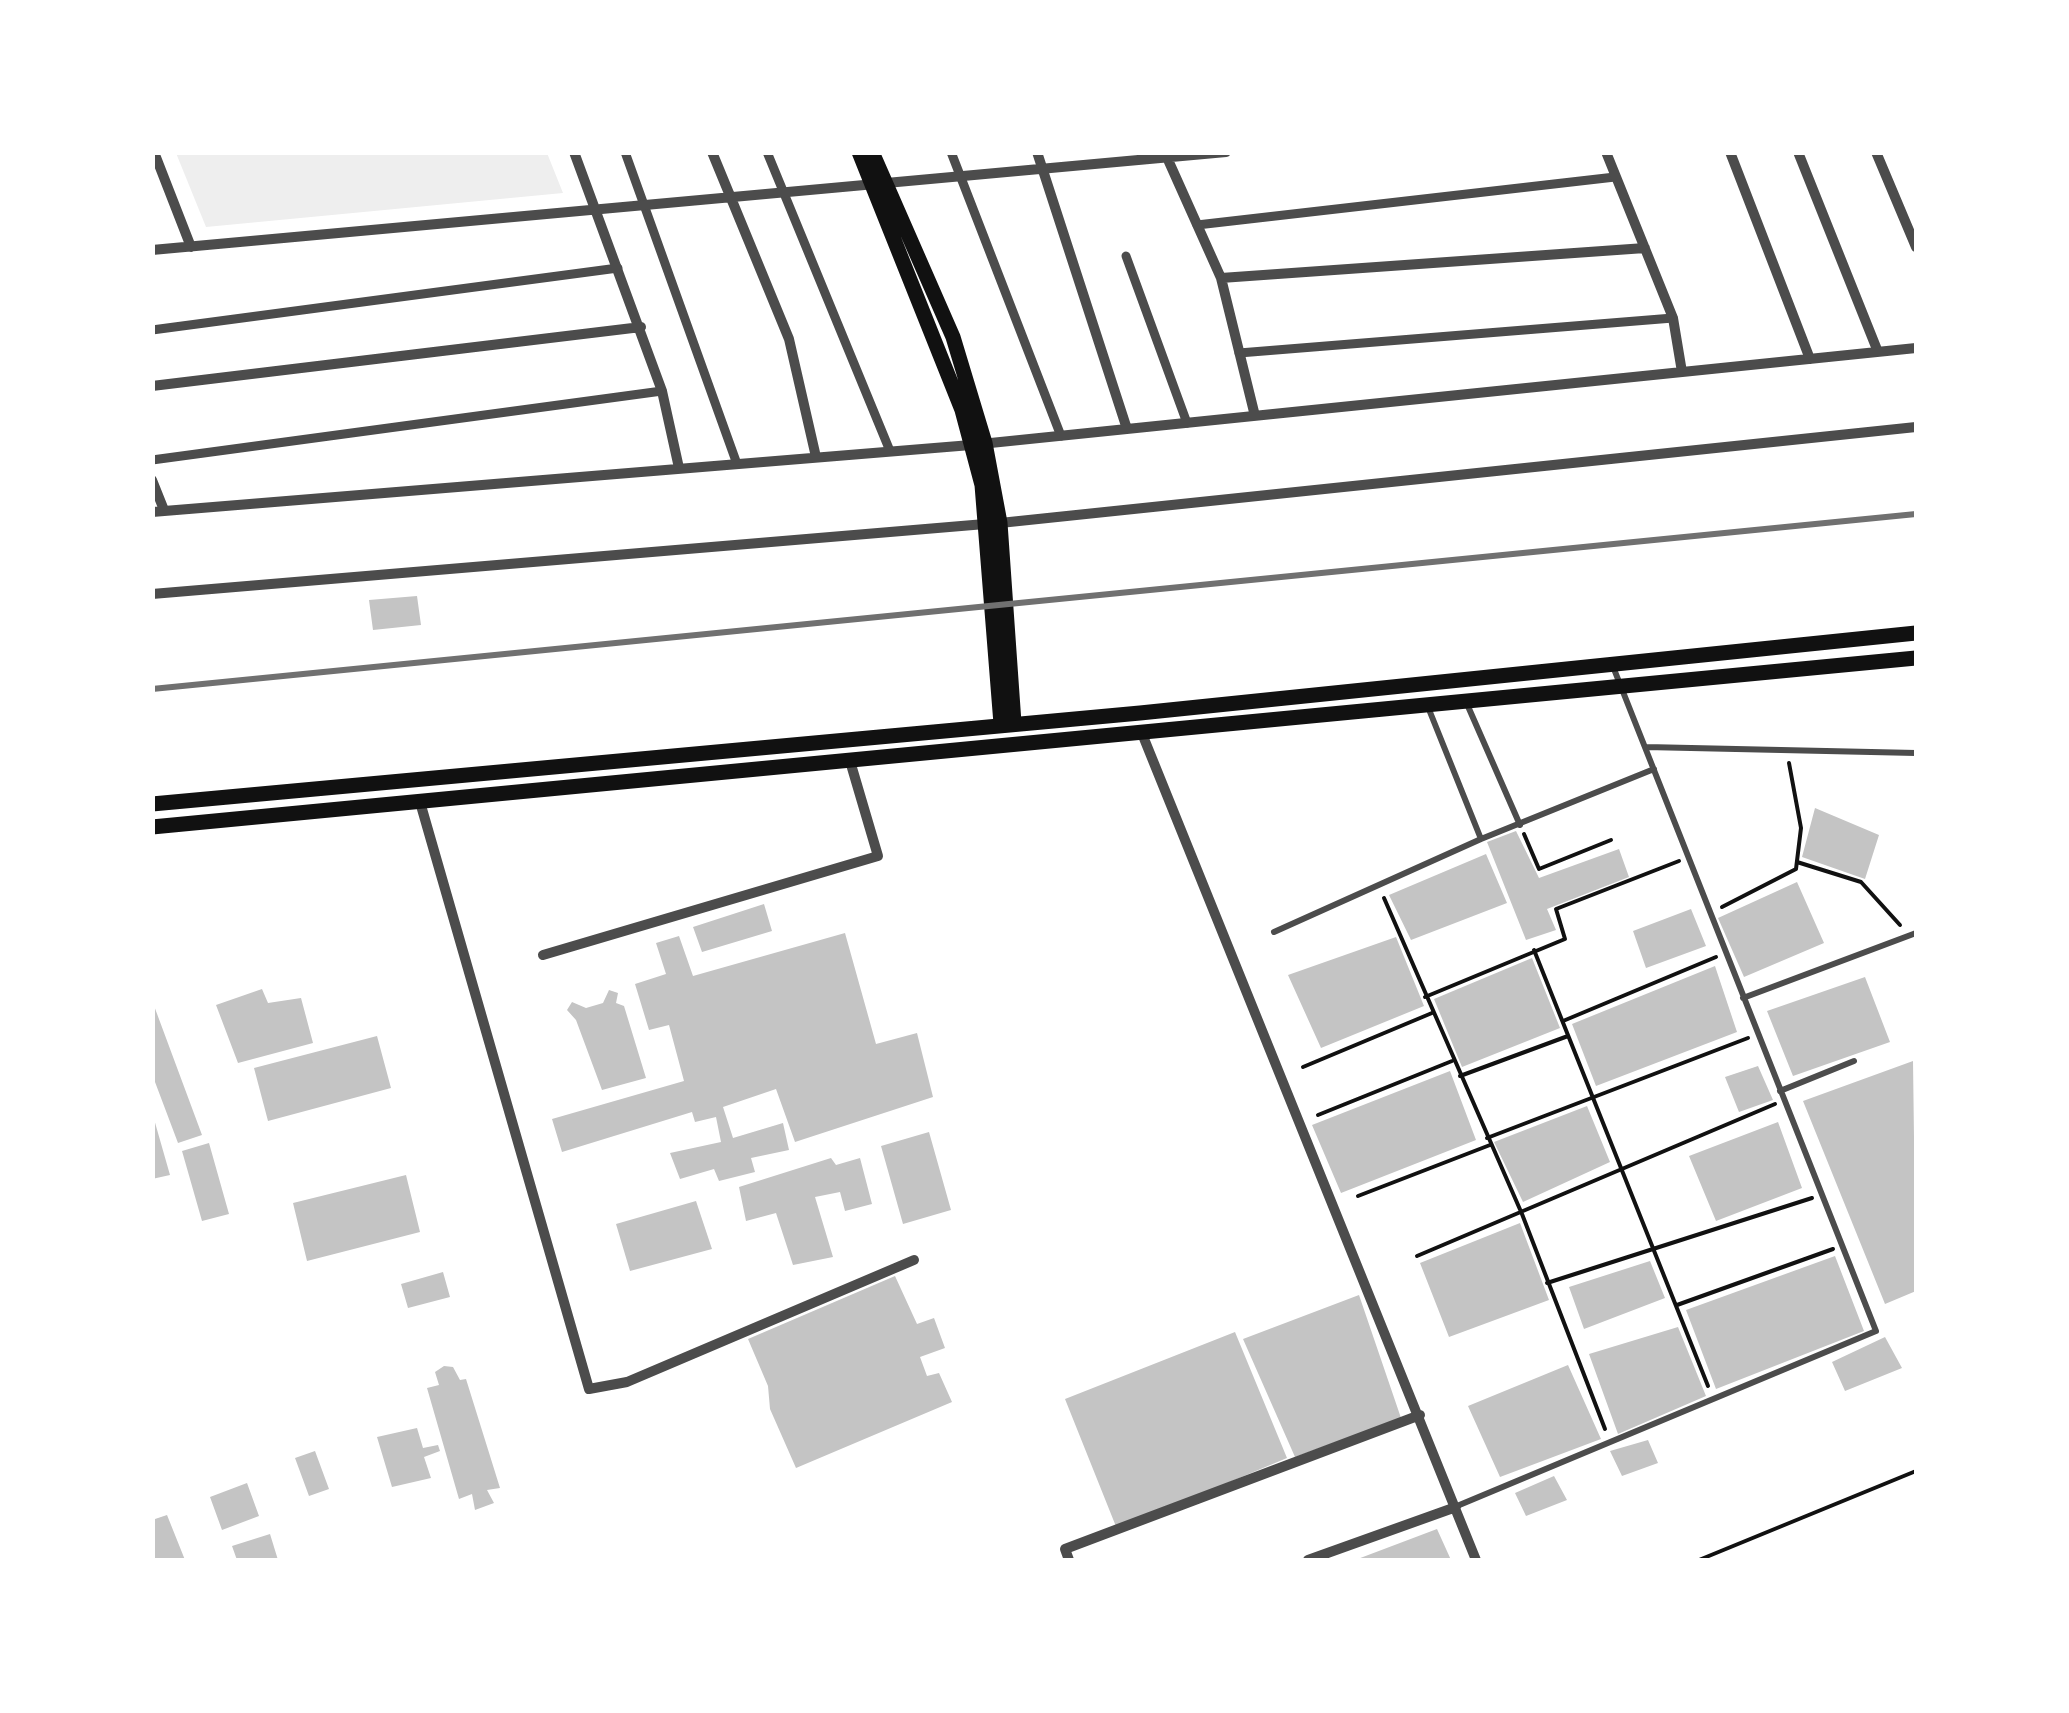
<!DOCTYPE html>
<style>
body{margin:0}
#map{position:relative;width:2069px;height:1713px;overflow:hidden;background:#fff;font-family:"Source Sans 3",sans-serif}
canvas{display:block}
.frame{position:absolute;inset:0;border:155px solid #fff;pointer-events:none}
</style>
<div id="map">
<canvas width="2069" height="1713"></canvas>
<div class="frame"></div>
</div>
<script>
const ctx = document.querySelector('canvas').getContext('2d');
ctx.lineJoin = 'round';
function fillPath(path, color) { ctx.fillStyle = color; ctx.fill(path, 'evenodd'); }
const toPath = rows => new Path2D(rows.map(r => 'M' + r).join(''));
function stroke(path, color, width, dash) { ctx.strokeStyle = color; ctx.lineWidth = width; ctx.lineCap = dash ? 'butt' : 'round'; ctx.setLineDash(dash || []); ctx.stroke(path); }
const green = toPath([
 [176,153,547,153,563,193,206,227]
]);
const building = toPath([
 [417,596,421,625,373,630,369,600],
 [1815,808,1879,835,1865,879,1802,857],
 [1516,831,1539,878,1619,849,1629,877,1547,909,1556,930,1526,940,1487,842],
 [1486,854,1507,903,1411,940,1389,895],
 [1797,882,1824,943,1744,977,1718,918],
 [764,904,772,931,702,952,693,927],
 [1691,909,1706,946,1646,968,1633,931],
 [845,933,876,1044,917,1033,933,1097,795,1142,776,1089,723,1107,733,1138,783,1123,789,1150,751,1158,755,1172,719,1181,714,1169,680,1179,670,1153,721,1142,716,1117,695,1122,692,1112,562,1152,552,1119,684,1081,669,1025,649,1030,635,984,666,974,656,943,679,936,693,976],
 [1396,937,1424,1006,1321,1048,1288,975],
 [1532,958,1560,1028,1462,1067,1434,999],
 [1715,966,1737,1032,1596,1086,1572,1024],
 [1865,977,1890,1042,1793,1076,1767,1011],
 [262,989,268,1003,301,998,313,1043,238,1063,216,1005],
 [609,990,618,993,616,1003,624,1006,646,1078,602,1090,576,1020,567,1010,572,1002,586,1008,603,1003],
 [153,1003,202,1135,178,1143,152,1074],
 [377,1036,391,1088,268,1121,254,1068],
 [1913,1061,1916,1291,1885,1304,1803,1101],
 [1758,1066,1773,1100,1739,1112,1725,1077],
 [1450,1071,1476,1140,1341,1193,1312,1125],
 [1587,1106,1610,1162,1523,1202,1494,1142],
 [152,1112,170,1175,152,1179],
 [1778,1122,1802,1188,1716,1221,1689,1156],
 [929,1132,951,1210,903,1224,881,1146],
 [209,1143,229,1214,202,1221,182,1151],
 [831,1158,836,1165,860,1158,872,1204,845,1211,840,1192,815,1197,833,1257,793,1265,776,1213,746,1221,739,1187],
 [406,1175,420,1232,307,1261,293,1203],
 [696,1201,712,1249,630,1271,616,1224],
 [1520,1223,1549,1300,1449,1337,1420,1263],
 [1835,1256,1864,1331,1716,1389,1686,1310],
 [1650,1261,1665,1298,1584,1329,1569,1287],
 [443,1272,450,1297,408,1308,401,1284],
 [895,1276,917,1324,934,1318,945,1348,920,1357,927,1376,939,1373,952,1402,796,1468,770,1409,768,1386,748,1339],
 [1359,1295,1401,1418,1295,1457,1243,1339],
 [1678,1327,1706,1396,1618,1434,1589,1354],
 [1235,1332,1287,1458,1117,1529,1065,1399],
 [1885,1337,1902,1368,1845,1391,1832,1362],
 [1568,1365,1601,1439,1500,1477,1468,1406],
 [444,1366,453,1367,460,1380,466,1379,500,1488,487,1490,494,1503,475,1510,472,1494,459,1499,427,1388,439,1385,435,1372],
 [417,1428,423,1448,438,1445,440,1451,424,1457,431,1478,392,1487,377,1437],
 [1648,1440,1658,1463,1622,1476,1610,1451],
 [315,1451,329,1489,309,1496,295,1458],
 [1554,1476,1567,1500,1526,1516,1515,1493],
 [247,1483,259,1516,222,1530,210,1497],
 [167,1515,185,1560,152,1560,152,1520],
 [1437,1529,1451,1560,1355,1560],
 [270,1534,278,1560,237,1560,232,1546]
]);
const path = toPath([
 [1524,834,1539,869,1611,840],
 [1797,862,1861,882,1900,925],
 [1384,898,1522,1214,1605,1429],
 [1722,907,1796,869,1801,828,1789,763],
 [1534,950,1708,1386],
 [1425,997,1565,939,1556,909,1679,861],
 [1563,1021,1716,957],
 [1303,1067,1432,1013],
 [1460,1076,1568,1036],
 [1318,1115,1452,1061],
 [1487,1138,1748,1038],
 [1358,1196,1490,1145],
 [1417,1256,1775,1104],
 [1547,1283,1812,1198],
 [1677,1305,1833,1249],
 [1699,1560,1916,1471]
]);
const service = toPath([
 [1467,704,1520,825],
 [1428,707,1481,839],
 [1646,747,1916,753],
 [1274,932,1481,839,1654,769],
 [1743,998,1916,933],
 [1780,1091,1854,1061],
 [1457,1506,1876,1331,1612,664]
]);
const pedestrian = toPath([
 [625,152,737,464],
 [767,152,890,451],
 [951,152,1061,436],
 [1197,225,1615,177],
 [1126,256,1187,423],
 [152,330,618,268],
 [1239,353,1673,318],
 [152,460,662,391]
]);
const minor = toPath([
 [154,152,191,247],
 [574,152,662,391,679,468],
 [712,152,789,339,816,457],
 [1037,152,1127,429],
 [1606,152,1673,318,1682,372],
 [1730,152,1810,359],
 [1798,152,1878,352],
 [1876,152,1916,247],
 [1165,153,1221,278,1255,416],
 [152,250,1226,152],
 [1221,278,1645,248],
 [152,386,641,327],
 [152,480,164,510],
 [152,512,971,445,1916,348],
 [1000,523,1916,427],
 [152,594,985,524],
 [1143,736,1476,1560],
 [420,802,589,1389,627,1382,914,1260],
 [543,955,878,856,850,761],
 [1069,1560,1065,1549,1420,1415],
 [1308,1560,1456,1507]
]);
const secondary = toPath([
 [859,152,962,410,982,485,1001,724],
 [872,152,953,337,985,443,1000,523,1014,723],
 [152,804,1140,713,1916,633],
 [152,827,1916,658]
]);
const rail = toPath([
 [152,689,1916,514]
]);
fillPath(green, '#eee');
fillPath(building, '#c4c4c4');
stroke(path, '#111', 4);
stroke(service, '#4c4c4c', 6);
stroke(pedestrian, '#4c4c4c', 9);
stroke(minor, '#4c4c4c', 10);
stroke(secondary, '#111', 15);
stroke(rail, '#707070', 6);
</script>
